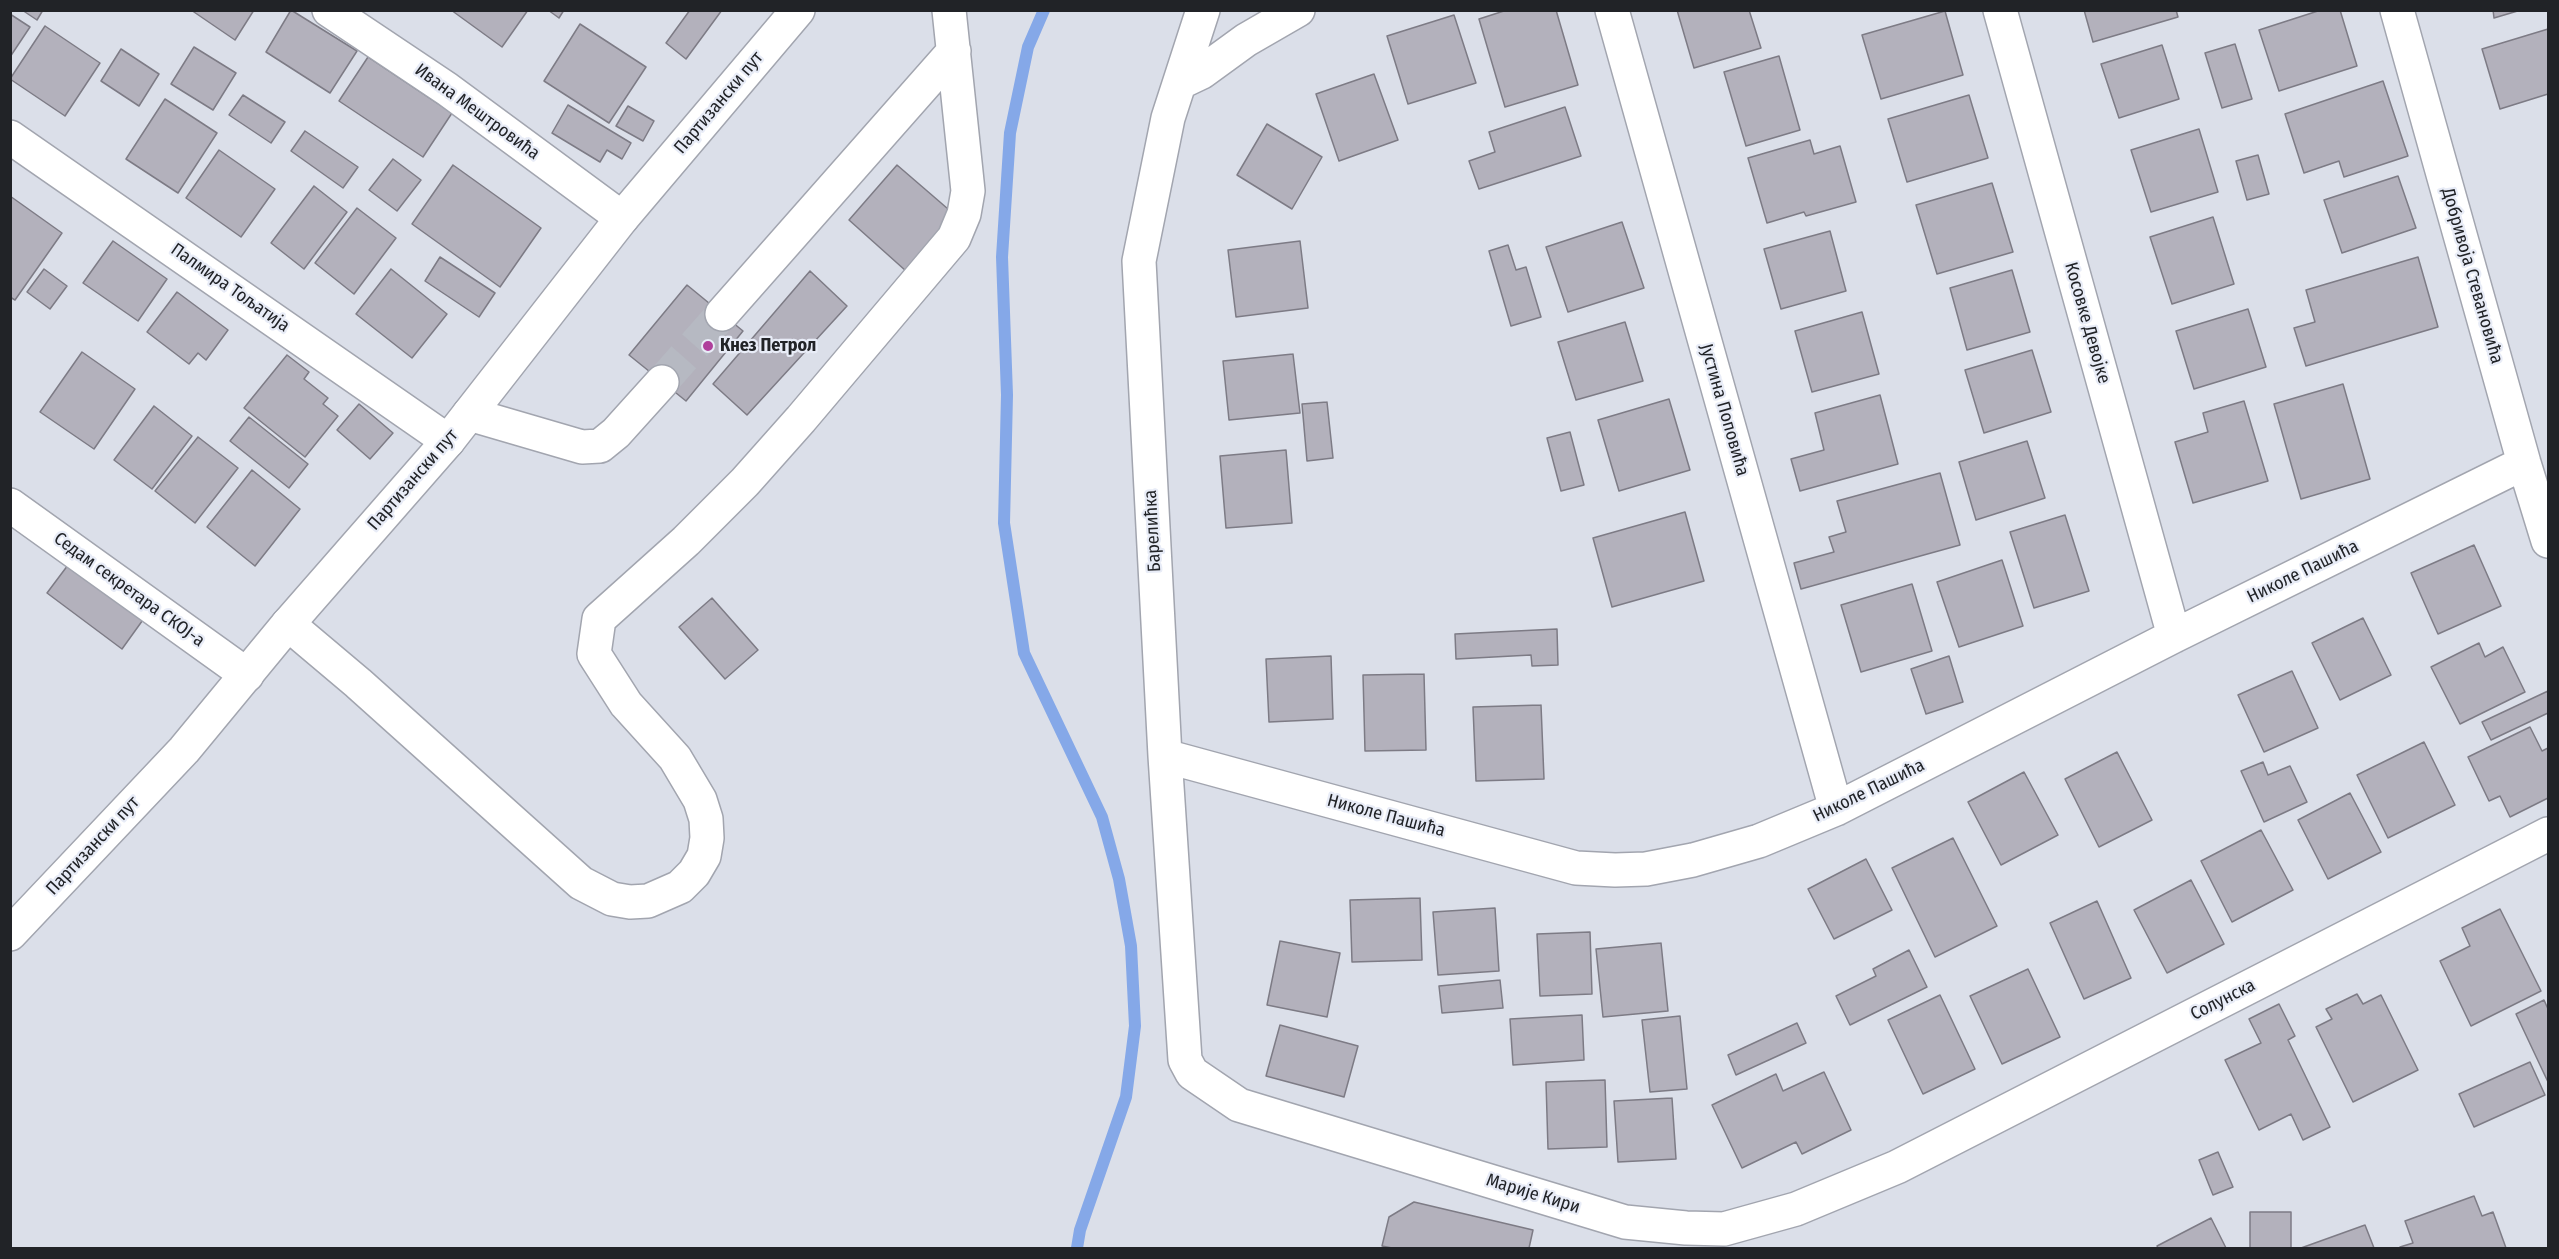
<!DOCTYPE html>
<meta charset="utf-8">
<style>
body{margin:0}
#map{position:relative;width:2559px;height:1259px;overflow:hidden;background:#dbdfe9;font-family:"Fira Sans Condensed",sans-serif}
canvas{display:block}
.frame{position:absolute;inset:0;border:12px solid #212327;pointer-events:none}
</style>
<div id="map">
<canvas width="2559" height="1259"></canvas>
<div class="frame"></div>
</div>
<script>
const ctx = document.querySelector('canvas').getContext('2d');
ctx.lineJoin = 'round';
const toPath = rows => new Path2D(rows.map(r => 'M' + r).join(''));
function stroke(path, color, width, dash) { ctx.strokeStyle = color; ctx.lineWidth = width; ctx.lineCap = dash ? 'butt' : 'round'; ctx.setLineDash(dash || []); ctx.stroke(path); }
function fillPath(path, color) { ctx.fillStyle = color; ctx.fill(path, 'evenodd'); }
function write(font, color, halo, rows, align = 'center') {
  ctx.font = font + ' "Fira Sans Condensed",sans-serif'; ctx.lineWidth = 4.5; ctx.setLineDash([]); ctx.textBaseline = 'middle'; ctx.strokeStyle = halo; ctx.fillStyle = color; for (const [text, x, y, turn = 0] of rows) {
    ctx.save(); ctx.translate(x, y); ctx.rotate((+turn || 0) * Math.PI / 180); ctx.textAlign = isNaN(turn) ? turn : align; if (halo) ctx.strokeText(text, 0, 0); ctx.fillText(text, 0, 0); ctx.restore();
  }
}
const stream = toPath([
 [1044,10,1028,47,1010,133,1002,257,1007,395,1004,523,1024,653,1102,817,1119,879,1131,946,1135,1026,1126,1097,1080,1230,1077,1248]
]);
const building = toPath([
 [22,10,43,10,37,20,22,10],
 [191,10,254,10,235,40,191,10],
 [291,10,357,51,330,93,266,52,291,10],
 [451,10,528,10,502,47,451,10],
 [548,10,564,10,559,18,548,10],
 [690,10,722,10,686,59,666,43,690,10],
 [1507,10,1556,10,1578,85,1505,107,1479,19,1507,10],
 [1677,10,1749,10,1761,48,1694,68,1677,10],
 [2084,10,2176,10,2178,17,2093,42,2084,10],
 [2321,10,2340,10,2357,66,2279,91,2259,30,2321,10],
 [2493,10,2521,10,2494,18,2493,10],
 [1945,11,1963,75,1881,99,1862,35,1945,11],
 [10,14,30,27,10,57,10,14],
 [1454,15,1476,83,1408,104,1387,36,1454,15],
 [580,24,646,67,609,123,544,81,580,24],
 [45,26,100,63,65,116,10,79,45,26],
 [2548,29,2548,94,2500,109,2482,49,2548,29],
 [2235,44,2252,99,2222,108,2205,53,2235,44],
 [2162,45,2179,99,2119,118,2101,64,2162,45],
 [194,47,236,73,213,110,171,84,194,47],
 [121,49,159,74,139,106,101,81,121,49],
 [1779,56,1800,130,1746,146,1724,72,1779,56],
 [368,57,452,113,423,157,339,101,368,57],
 [1374,74,1398,140,1339,161,1316,94,1374,74],
 [2383,81,2408,156,2344,177,2339,161,2304,173,2285,114,2383,81],
 [243,95,285,122,271,143,229,115,243,95],
 [1969,95,1988,158,1907,182,1888,119,1969,95],
 [165,99,217,133,178,193,126,159,165,99],
 [568,105,631,143,622,159,607,150,600,162,552,133,568,105],
 [628,106,654,121,643,141,616,126,628,106],
 [1565,107,1581,156,1479,189,1469,161,1495,152,1489,132,1565,107],
 [1267,124,1322,157,1292,209,1237,175,1267,124],
 [2199,129,2218,192,2151,212,2131,150,2199,129],
 [305,131,358,167,343,188,291,151,305,131],
 [1810,140,1814,154,1840,146,1856,202,1806,216,1804,212,1767,223,1748,158,1810,140],
 [219,150,275,189,241,237,186,198,219,150],
 [2258,155,2269,194,2247,200,2236,161,2258,155],
 [393,159,421,180,397,211,369,190,393,159],
 [453,165,541,228,500,287,412,224,453,165],
 [897,165,955,215,906,271,849,220,897,165],
 [2398,176,2416,228,2342,253,2324,200,2398,176],
 [1992,183,2013,252,1937,274,1916,205,1992,183],
 [314,186,347,212,304,269,271,243,314,186],
 [10,196,62,233,15,300,10,297,10,196],
 [357,208,396,238,354,294,315,263,357,208],
 [2213,217,2234,284,2172,304,2150,237,2213,217],
 [1622,222,1644,288,1568,312,1546,247,1622,222],
 [1830,231,1846,291,1781,309,1764,249,1830,231],
 [113,241,167,279,138,321,83,283,113,241],
 [1300,241,1308,308,1236,317,1228,250,1300,241],
 [1508,245,1516,270,1526,267,1541,317,1511,326,1489,251,1508,245],
 [440,257,495,293,479,317,425,281,440,257],
 [2418,257,2438,327,2306,366,2294,328,2315,322,2306,290,2418,257],
 [44,269,67,286,50,309,27,292,44,269],
 [391,269,447,314,412,358,356,314,391,269],
 [2012,270,2030,332,1967,350,1950,288,2012,270],
 [810,271,847,306,747,415,713,384,810,271],
 [687,285,743,331,686,401,629,355,687,285],
 [177,292,228,330,206,360,198,353,189,364,147,332,177,292],
 [2248,309,2266,367,2194,389,2176,331,2248,309],
 [1862,312,1879,374,1812,392,1795,331,1862,312],
 [1625,322,1643,381,1576,400,1558,342,1625,322],
 [2032,350,2051,412,1984,433,1965,370,2032,350],
 [82,352,135,389,94,449,40,412,82,352],
 [1293,354,1300,413,1229,420,1223,361,1293,354],
 [287,355,309,372,304,379,328,398,323,404,338,416,305,457,244,408,287,355],
 [2343,384,2370,479,2301,499,2274,404,2343,384],
 [1880,395,1898,464,1800,491,1791,459,1824,450,1815,413,1880,395],
 [1669,399,1690,470,1619,491,1598,420,1669,399],
 [2244,401,2268,481,2193,503,2175,442,2208,432,2203,413,2244,401],
 [1327,402,1333,458,1307,461,1302,404,1327,402],
 [359,404,393,433,370,459,337,430,359,404],
 [154,406,192,436,152,489,114,460,154,406],
 [249,417,308,464,289,488,230,441,249,417],
 [1570,432,1584,485,1561,491,1547,438,1570,432],
 [198,437,238,468,195,523,155,491,198,437],
 [2027,441,2045,498,1976,520,1959,462,2027,441],
 [1286,450,1292,523,1226,528,1220,456,1286,450],
 [252,470,300,509,255,566,207,527,252,470],
 [1940,473,1960,545,1801,589,1794,563,1834,552,1829,537,1846,532,1837,501,1940,473],
 [1685,512,1704,581,1612,607,1593,538,1685,512],
 [2065,515,2089,591,2034,608,2010,532,2065,515],
 [2474,545,2501,606,2438,634,2411,573,2474,545],
 [2002,560,2023,626,1959,647,1937,582,2002,560],
 [71,561,145,617,122,649,47,593,71,561],
 [1912,584,1932,651,1861,672,1841,605,1912,584],
 [712,598,758,650,725,679,679,627,712,598],
 [2363,618,2391,675,2340,700,2312,643,2363,618],
 [1557,629,1558,665,1532,666,1531,655,1456,659,1455,634,1557,629],
 [2479,643,2485,657,2503,647,2525,692,2460,724,2431,667,2479,643],
 [1331,656,1333,719,1269,722,1266,659,1331,656],
 [1949,656,1963,702,1926,714,1911,669,1949,656],
 [2292,671,2318,728,2264,752,2238,695,2292,671],
 [1424,674,1426,750,1365,751,1363,675,1424,674],
 [2548,691,2548,713,2491,740,2482,722,2548,691],
 [1541,705,1544,779,1476,781,1473,707,1541,705],
 [2530,727,2542,751,2548,748,2548,798,2510,817,2500,796,2489,801,2468,757,2530,727],
 [2424,742,2455,805,2388,838,2357,775,2424,742],
 [2117,752,2152,820,2099,847,2065,779,2117,752],
 [2263,762,2268,775,2290,766,2307,802,2264,822,2241,771,2263,762],
 [2024,772,2058,835,2001,865,1968,802,2024,772],
 [2350,793,2381,852,2328,879,2298,820,2350,793],
 [2261,830,2293,890,2232,922,2201,861,2261,830],
 [1953,838,1997,926,1935,957,1892,868,1953,838],
 [1866,859,1892,910,1834,939,1808,889,1866,859],
 [2191,880,2224,944,2167,973,2134,910,2191,880],
 [1420,898,1422,960,1352,962,1350,900,1420,898],
 [2097,901,2131,978,2084,999,2050,923,2097,901],
 [1495,908,1499,971,1438,975,1433,912,1495,908],
 [2500,909,2541,991,2471,1026,2440,961,2470,946,2462,928,2500,909],
 [1590,932,1592,994,1540,996,1537,934,1590,932],
 [1280,941,1340,953,1327,1017,1267,1005,1280,941],
 [1661,943,1668,1011,1603,1017,1596,949,1661,943],
 [1909,950,1927,987,1850,1025,1836,996,1876,976,1873,969,1909,950],
 [2028,969,2060,1037,2002,1064,1970,996,2028,969],
 [1500,980,1503,1008,1442,1013,1439,986,1500,980],
 [2357,994,2363,1004,2381,995,2418,1070,2353,1102,2316,1027,2332,1019,2326,1009,2357,994],
 [1940,995,1975,1069,1923,1094,1888,1020,1940,995],
 [2544,1000,2548,1009,2548,1082,2516,1014,2544,1000],
 [2279,1004,2295,1036,2288,1040,2330,1127,2303,1140,2291,1114,2259,1130,2225,1060,2261,1043,2249,1019,2279,1004],
 [1582,1015,1584,1060,1513,1065,1510,1019,1582,1015],
 [1680,1016,1687,1089,1650,1092,1642,1020,1680,1016],
 [1797,1023,1806,1043,1736,1075,1728,1055,1797,1023],
 [1280,1025,1358,1046,1344,1097,1266,1076,1280,1025],
 [2530,1062,2545,1095,2474,1127,2459,1094,2530,1062],
 [1824,1072,1851,1130,1802,1154,1796,1142,1742,1168,1712,1105,1776,1074,1783,1091,1824,1072],
 [1605,1080,1607,1147,1548,1149,1546,1082,1605,1080],
 [1672,1098,1676,1159,1618,1162,1614,1101,1672,1098],
 [2218,1152,2233,1187,2213,1195,2199,1160,2218,1152],
 [2474,1196,2482,1216,2493,1212,2506,1248,2400,1248,2400,1247,2413,1243,2405,1221,2474,1196],
 [1414,1202,1533,1230,1529,1248,1392,1248,1382,1246,1389,1217,1414,1202],
 [2250,1212,2291,1212,2291,1248,2250,1248,2250,1212],
 [2211,1218,2226,1248,2158,1248,2157,1246,2211,1218],
 [2365,1225,2374,1248,2301,1248,2365,1225]
]);
const minorTunnel = toPath([
 [662,382,722,314]
]);
const minor = toPath([
 [329,10,447,89,622,218],
 [1203,10,1168,118,1139,261,1165,756,1185,1060,1192,1073,1239,1105,1625,1222,1686,1228,1724,1229,1796,1209,1897,1167,2548,834],
 [1612,10,1836,809],
 [2000,10,2174,636],
 [2397,10,2524,463,2548,541],
 [1181,82,1202,72,1246,40,1298,10],
 [10,137,448,441],
 [722,314,954,51],
 [469,414,582,447,600,446,616,433,662,382],
 [10,505,247,675],
 [288,624,358,683,581,883,612,899,630,902,648,901,680,887,694,873,704,856,707,838,706,819,700,800,675,758,626,704,594,654,599,619,686,541,745,482,801,419,954,238,964,214,968,191,949,10],
 [1165,756,1576,868,1615,870,1646,869,1693,860,1759,841,1836,809,2174,636,2524,463]
]);
const major = toPath([
 [10,934,184,750,288,624,448,441,622,218,798,10]
]);
const markers = [
 [708,346,6,"#b0409c"]
];
const streetNames = [
 ["Партизански пут",719,103,-50],
 ["Ивана Мештровића",477,112,36],
 ["Добривоја Стевановића",2472,276,74],
 ["Палмира Тољатија",230,288,35],
 ["Косовке Девојке",2087,323,74],
 ["Јустина Поповића",1724,410,74],
 ["Партизански пут",413,480,-49],
 ["Барелићка",1153,531,-93],
 ["Николе Пашића",2303,572,-26],
 ["Седам секретара СКОЈ-а",129,590,36],
 ["Николе Пашића",1869,791,-26],
 ["Николе Пашића",1386,816,15],
 ["Партизански пут",93,846,-47],
 ["Солунска",2223,1000,-27],
 ["Марије Кири",1533,1194,17]
];
const poiNames = [
 ["Кнез Петрол",720,346]
];
stroke(stream, '#85a8e8', 12);
fillPath(building, '#b3b1bc');
stroke(building, '#7d7b85', 1.5);
stroke(minorTunnel, '#b6b9c2', 33, [33, 16]);
stroke(minor, '#a2a5af', 36);
stroke(major, '#a2a5af', 36);
stroke(minor, '#fff', 33);
stroke(major, '#fff', 33);
for (const [x, y, r, color] of markers) { const dot = new Path2D(); dot.arc(x, y, r, 0, 2 * Math.PI); ctx.fillStyle = color; ctx.fill(dot); stroke(dot, '#e8ecf7', 2); }
write('18px', '#212327', '#e8ecf7', streetNames);
write('bold 18px', '#212327', '#e8ecf7', poiNames, 'left');
</script>
